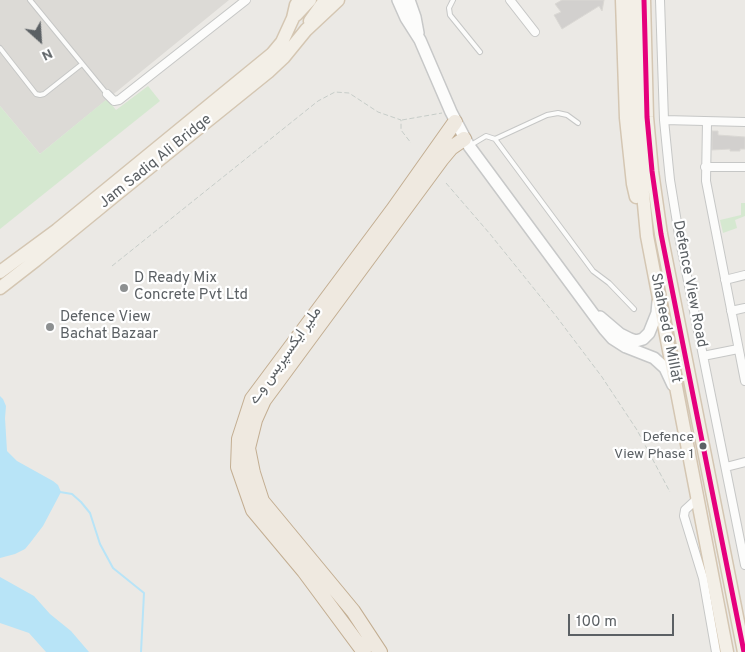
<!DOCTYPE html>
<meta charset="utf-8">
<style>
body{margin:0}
#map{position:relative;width:745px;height:652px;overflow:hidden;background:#ebe9e5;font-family:Overpass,sans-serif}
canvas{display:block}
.north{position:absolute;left:15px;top:15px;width:50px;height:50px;-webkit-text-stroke:4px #fff;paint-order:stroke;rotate:154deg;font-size:14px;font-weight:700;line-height:20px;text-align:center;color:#5b6064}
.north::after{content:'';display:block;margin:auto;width:18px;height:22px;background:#5b6064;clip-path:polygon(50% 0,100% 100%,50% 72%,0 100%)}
.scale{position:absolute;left:568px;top:614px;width:106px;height:22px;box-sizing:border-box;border:2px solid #5b6064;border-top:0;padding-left:6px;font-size:15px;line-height:18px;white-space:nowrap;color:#5b6064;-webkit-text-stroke:4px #fff;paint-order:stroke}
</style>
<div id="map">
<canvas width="745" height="652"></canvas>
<div class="north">N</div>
<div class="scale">100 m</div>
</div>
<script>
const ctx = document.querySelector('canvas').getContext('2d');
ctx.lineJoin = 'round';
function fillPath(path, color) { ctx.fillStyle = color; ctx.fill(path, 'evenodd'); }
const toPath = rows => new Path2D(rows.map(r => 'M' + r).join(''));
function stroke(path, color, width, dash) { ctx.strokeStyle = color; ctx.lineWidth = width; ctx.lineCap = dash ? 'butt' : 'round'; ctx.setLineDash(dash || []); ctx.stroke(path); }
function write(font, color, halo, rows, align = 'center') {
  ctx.font = font + ' Overpass,Vazirmatn,sans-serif'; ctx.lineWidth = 4.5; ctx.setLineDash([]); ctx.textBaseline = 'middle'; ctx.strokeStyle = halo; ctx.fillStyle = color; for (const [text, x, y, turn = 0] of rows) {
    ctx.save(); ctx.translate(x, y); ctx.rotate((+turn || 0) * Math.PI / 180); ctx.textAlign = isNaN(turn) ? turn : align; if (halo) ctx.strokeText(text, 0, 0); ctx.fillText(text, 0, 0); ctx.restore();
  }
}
const industrial = toPath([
 [0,0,229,0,40,154,0,106]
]);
const green = toPath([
 [148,86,160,101,0,229,0,106,40,154,107,99,116,110],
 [741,203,745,203,745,216,735,220,737,228,723,233,720,220,741,215]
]);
const water = toPath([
 [0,396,3,399,6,406,5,418,7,451,17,461,53,481,58,485,61,492,43,526,30,543,25,549,15,554,0,558],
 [0,577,34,596,50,614,71,631,89,652,46,652,29,633,0,623]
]);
const stream = toPath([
 [60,492,72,494,81,502,90,513,100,544,113,568,144,593,141,652]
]);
const building = toPath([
 [562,0,604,0,602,11,599,6,562,29,554,15,561,12,555,4,562,0],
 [712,131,718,131,718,135,745,137,745,149,740,149,740,151,730,151,730,149,712,150,712,131]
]);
const path = toPath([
 [402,120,442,113],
 [446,183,490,234,556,316,602,377,637,430,670,492],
 [112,266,318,101,335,92,349,93,378,112,401,120,401,130,411,143]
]);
const lane = toPath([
 [30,0,107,94],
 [453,0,449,8,450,15,480,52],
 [0,48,36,94,40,95,44,94,82,64],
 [495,139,547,115,558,113,567,115,578,123],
 [471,145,486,136,495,139,593,271,609,283,634,309]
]);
const street = toPath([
 [510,0,535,32],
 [660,0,664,120,670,180,680,241,745,565],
 [107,94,114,101,119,100,246,0],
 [664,120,745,122],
 [707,122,706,181,745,381],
 [705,167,745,167],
 [725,280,745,275],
 [731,311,745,308],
 [703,356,738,349],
 [726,467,745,462],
 [698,498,685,510,684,516,703,578,716,652]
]);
const secondary = toPath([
 [398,0,406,18,420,40,451,112,469,146,605,330,612,338,626,347,654,358,665,368,673,385],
 [409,0,415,17,418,33],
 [600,317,620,334,630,339,636,341,643,339,649,333,657,313,658,302]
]);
const primary = toPath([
 [622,0,626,118,633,184,636,197],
 [633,0,636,119,647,236,727,652],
 [644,0,647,117,652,171,661,234,744,652],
 [296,15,310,0],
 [310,21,325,0],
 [0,272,57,230,272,54,282,42,293,18,296,5,299,0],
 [0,288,36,260,113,197,268,72,284,57,306,30,338,0]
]);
const highway = toPath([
 [364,652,304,571,253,510,238,467,239,439,252,399,392,211,455,122],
 [380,652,353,611,262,501,253,473,248,448,255,420,264,400,441,160,451,148,464,139]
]);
const bus1 = toPath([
 [644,0,647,117,652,171,661,234,744,652]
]);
const markers = [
 [124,288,5,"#8d9091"],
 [50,327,5,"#8d9091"],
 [703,446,4.5,"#5b6064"]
];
const busNames = [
 ["Defence",694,438],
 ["View Phase 1",694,455]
];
const streetNames = [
 ["Jam Sadiq Ali Bridge",156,162,-39],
 ["Defence View Road",689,284,79],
 ["Shaheed e Millat",665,328,79],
 ["ملیر ایکسپریس وے",286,356,-55]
];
const poiNames = [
 ["D Ready Mix",134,279],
 ["Concrete Pvt Ltd",134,296],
 ["Defence View",60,318],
 ["Bachat Bazaar",60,335]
];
fillPath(industrial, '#dcdad6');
fillPath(green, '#d5e8d0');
fillPath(water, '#b8e4f7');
stroke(stream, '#b8e4f7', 2);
fillPath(building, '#d2d0ce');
stroke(building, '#dad8d4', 1);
stroke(lane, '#c6c7c6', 6);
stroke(street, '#c6c7c6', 10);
stroke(secondary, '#c7c8c8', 14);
stroke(primary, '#d4c6b2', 15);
stroke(highway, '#c3ae92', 16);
stroke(path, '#c6ccc8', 1, [5, 2.5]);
stroke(lane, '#fcfcfb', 4);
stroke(street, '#fcfcfb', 8);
stroke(secondary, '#fcfcfb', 11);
stroke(primary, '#f3efe7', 12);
stroke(highway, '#efe9e0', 14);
stroke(bus1, '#e5007d', 5);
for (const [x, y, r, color] of markers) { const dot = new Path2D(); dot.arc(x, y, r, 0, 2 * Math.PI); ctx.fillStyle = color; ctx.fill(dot); stroke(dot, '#fff', 2); }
write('14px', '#5b6064', '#fff', busNames, 'right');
write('15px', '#5b6064', '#fff', streetNames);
write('15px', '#5b6064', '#fff', poiNames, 'left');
</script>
